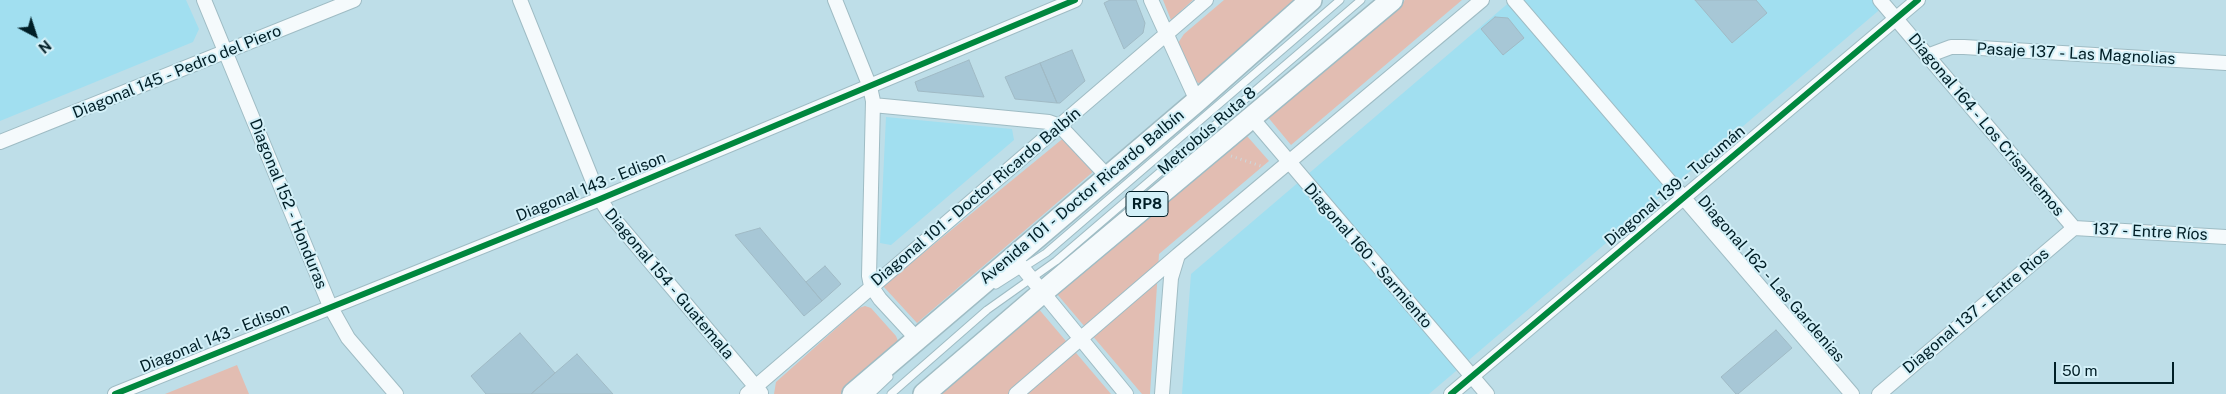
<!DOCTYPE html>
<meta charset="utf-8">
<style>
body{margin:0}
#map{position:relative;width:2226px;height:394px;overflow:hidden;background:#bedee8;font-family:"Public Sans",sans-serif}
canvas{display:block}
.north{position:absolute;left:10px;top:10px;width:50px;height:50px;-webkit-text-stroke:4px #d3f0f8;paint-order:stroke;rotate:140deg;font-size:14px;font-weight:700;line-height:20px;text-align:center;color:#001e26}
.north::after{content:'';display:block;margin:auto;width:18px;height:22px;background:#001e26;clip-path:polygon(50% 0,100% 100%,50% 72%,0 100%)}
.scale{position:absolute;left:2054px;top:362px;width:120px;height:22px;box-sizing:border-box;border:2px solid #001e26;border-top:0;padding-left:6px;font-size:15px;line-height:18px;white-space:nowrap;color:#001e26;-webkit-text-stroke:4px #d3f0f8;paint-order:stroke}
</style>
<div id="map">
<canvas width="2226" height="394"></canvas>
<div class="north">N</div>
<div class="scale">50 m</div>
</div>
<script>
const ctx = document.querySelector('canvas').getContext('2d');
ctx.lineJoin = 'round';
function fillPath(path, color) { ctx.fillStyle = color; ctx.fill(path, 'evenodd'); }
const toPath = rows => new Path2D(rows.map(r => 'M' + r).join(''));
function stroke(path, color, width, dash) { ctx.strokeStyle = color; ctx.lineWidth = width; ctx.lineCap = dash ? 'butt' : 'round'; ctx.setLineDash(dash || []); ctx.stroke(path); }
function write(font, color, halo, rows, align = 'center') {
  ctx.font = font + ' "Public Sans",sans-serif'; ctx.lineWidth = 4; ctx.setLineDash([]); ctx.textBaseline = 'middle'; ctx.strokeStyle = halo; ctx.fillStyle = color; for (const [text, x, y, turn = 0] of rows) {
    ctx.save(); ctx.translate(x, y); ctx.rotate((+turn || 0) * Math.PI / 180); ctx.textAlign = isNaN(turn) ? turn : align; if (halo) ctx.strokeText(text, 0, 0); ctx.fillText(text, 0, 0); ctx.restore();
  }
}
const built = toPath([
 [0,0,186,0,199,29,193,42,0,121],
 [1512,0,1891,0,1429,394,1182,394,1191,274],
 [886,117,1012,129,1014,140,891,245,880,243]
]);
const green = toPath([
 [1163,0,1193,0,1171,20],
 [1224,0,1299,0,1202,84,1193,81,1178,43,1184,34],
 [1405,0,1462,0,1291,145,1267,116],
 [1066,136,1094,171,917,323,883,286],
 [1247,136,1269,161,1159,254,1150,394,1142,394,1057,294],
 [865,306,871,308,896,336,898,341,896,348,843,394,774,394,776,382,859,308],
 [1037,307,1111,394,936,394],
 [237,365,249,394,165,394]
]);
const building = toPath([
 [1110,0,1136,0,1145,23,1143,33,1124,49,1104,3,1110,0],
 [1695,0,1756,0,1767,13,1732,43,1695,0],
 [1495,17,1508,18,1524,38,1503,55,1481,29,1495,17],
 [1072,50,1085,81,1060,103,1057,103,1040,63,1072,50],
 [969,60,984,97,918,91,915,82,969,60],
 [1040,63,1057,103,1015,99,1005,77,1040,63],
 [760,228,822,301,804,316,735,235,760,228],
 [825,266,841,284,822,301,806,282,825,266],
 [1776,330,1792,348,1738,394,1736,394,1721,377,1776,330],
 [520,333,555,373,531,394,486,394,471,376,520,333],
 [577,354,613,394,531,394,555,373,577,354]
]);
const path = toPath([
 [1231,156,1261,166]
]);
const service = toPath([
 [996,285,1046,253,1340,0],
 [871,394,889,377],
 [891,394,987,310,1056,261,1361,0]
]);
const minor = toPath([
 [204,0,330,306,348,338,396,394],
 [520,0,600,199,609,213,761,393],
 [835,0,870,87,873,101,869,276,871,286,880,299,916,338],
 [1151,0,1197,101],
 [1514,0,1852,394],
 [1880,0,2074,228],
 [1927,56,1951,47,1964,47,2226,63],
 [873,105,1049,122,1060,126,1108,177],
 [1251,117,1487,394],
 [0,142,354,0],
 [2074,228,2226,237],
 [1013,256,1126,394],
 [115,394,600,199,1075,0],
 [747,394,1206,0],
 [1016,394,1178,255],
 [1162,394,1171,278,1178,255,1482,0],
 [1451,394,1918,0],
 [1879,394,2074,228]
]);
const primary = toPath([
 [853,394,1197,101,1311,0],
 [924,394,1043,292,1392,0]
]);
const cycleway = toPath([
 [115,394,600,199,1075,0],
 [1451,394,1918,0]
]);
const shields = [
 [1147,204,42]
];
const shieldNames = [
 ["RP8",1147,204]
];
const streetNames = [
 ["Pasaje 137 - Las Magnolias",2076,54,3],
 ["Diagonal 145 - Pedro del Piero",177,72,-22],
 ["Diagonal 164 - Los Crisantemos",1986,125,50],
 ["Metrobús Ruta 8",1207,131,-41],
 ["Diagonal 139 - Tucumán",1675,186,-40],
 ["Diagonal 143 - Edison",591,187,-22],
 ["Diagonal 101 - Doctor Ricardo Balbín",976,197,-40],
 ["Avenida 101 - Doctor Ricardo Balbín",1082,197,-40],
 ["Diagonal 152 - Honduras",288,204,68],
 ["137 - Entre Ríos",2150,232,3],
 ["Diagonal 160 - Sarmiento",1368,256,49],
 ["Diagonal 162 - Las Gardenias",1771,279,49],
 ["Diagonal 154 - Guatemala",669,284,50],
 ["Diagonal 137 - Entre Rios",1976,311,-40],
 ["Diagonal 143 - Edison",215,338,-22]
];
fillPath(built, '#a1dff0');
fillPath(green, '#e2bdb2');
fillPath(building, '#a7c7d6');
stroke(building, '#a0bac5', 1);
stroke(service, '#9fbcc4', 9);
stroke(minor, '#9fbcc4', 16);
stroke(primary, '#9fbcc4', 24);
stroke(path, '#cdd8db', 3, [1, 4]);
stroke(service, '#f5fafc', 7);
stroke(minor, '#f5fafc', 14);
stroke(primary, '#f5fafc', 21);
stroke(cycleway, '#00873e', 6);
for (const [x, y, w] of shields) { const box = new Path2D(); box.roundRect(x - w / 2, y - 12.5, w, 25, 4); ctx.fillStyle = '#d3f0f8'; ctx.fill(box); stroke(box, '#001e26', 1); }
write('bold 15px', '#001e26', null, shieldNames);
write('16px', '#001e26', '#d3f0f8', streetNames);
</script>
